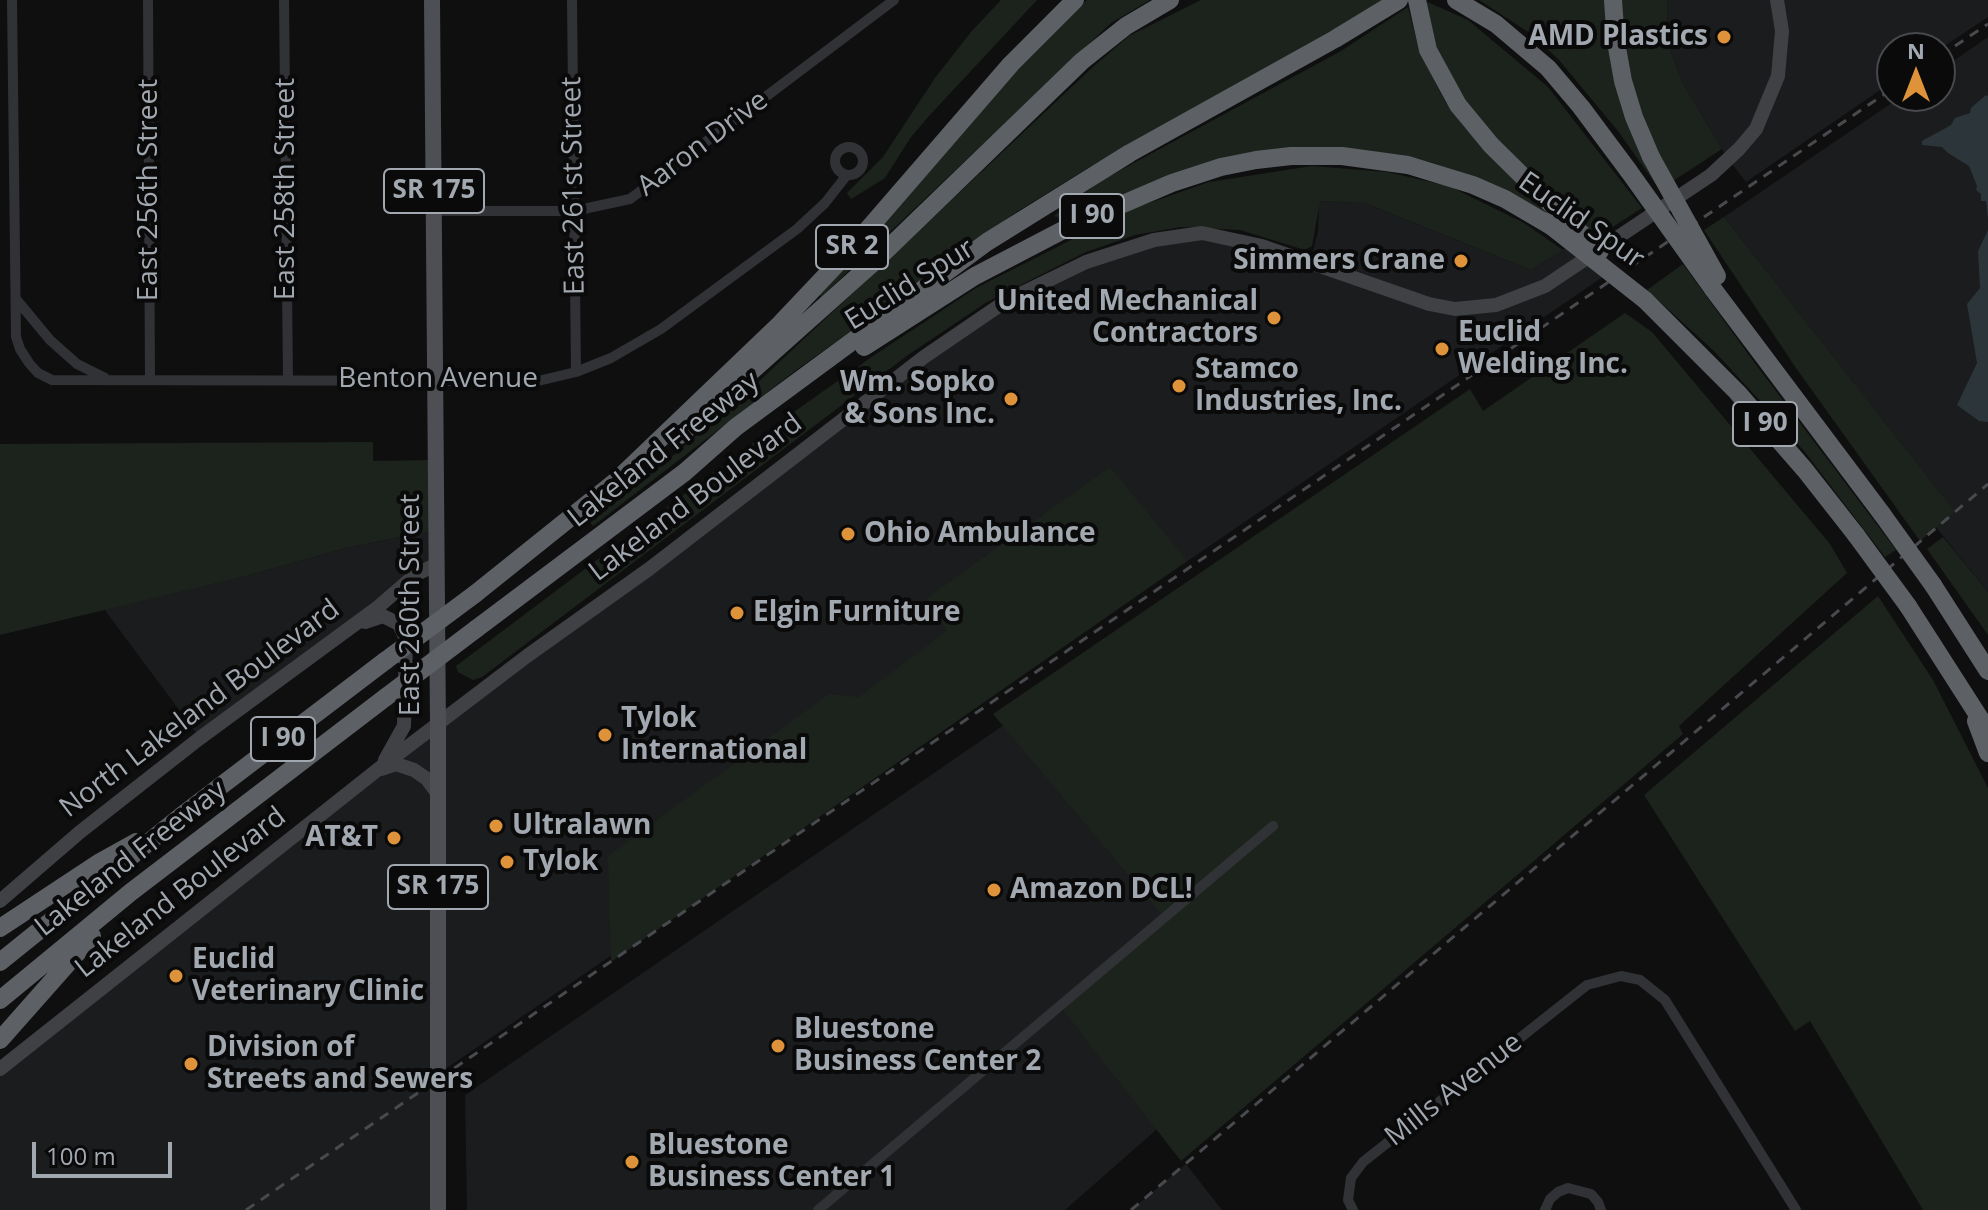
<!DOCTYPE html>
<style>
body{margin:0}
#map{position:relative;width:1988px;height:1210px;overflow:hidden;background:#0f0f10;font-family:"Open Sans",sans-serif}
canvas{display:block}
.north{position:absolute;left:1876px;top:32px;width:80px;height:80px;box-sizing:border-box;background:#0a0a0b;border:2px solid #47494d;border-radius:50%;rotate:0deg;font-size:22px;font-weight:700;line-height:32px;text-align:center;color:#a2a8b0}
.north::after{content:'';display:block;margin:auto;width:28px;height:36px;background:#de9239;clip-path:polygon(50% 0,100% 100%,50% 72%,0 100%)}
.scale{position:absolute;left:32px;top:1142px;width:140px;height:36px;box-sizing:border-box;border:4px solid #a2a8b0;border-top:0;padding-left:10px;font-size:24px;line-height:28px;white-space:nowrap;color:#a2a8b0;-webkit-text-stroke:6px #0a0a0b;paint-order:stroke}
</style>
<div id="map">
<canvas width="1988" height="1210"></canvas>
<div class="north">N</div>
<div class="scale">100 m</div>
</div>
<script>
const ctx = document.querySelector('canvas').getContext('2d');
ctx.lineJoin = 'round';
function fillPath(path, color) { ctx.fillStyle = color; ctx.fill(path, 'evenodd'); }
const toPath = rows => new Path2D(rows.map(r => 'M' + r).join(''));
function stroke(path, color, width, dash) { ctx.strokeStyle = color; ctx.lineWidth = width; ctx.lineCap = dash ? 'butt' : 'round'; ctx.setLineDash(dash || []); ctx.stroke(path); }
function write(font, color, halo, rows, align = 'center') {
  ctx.font = font + ' "Open Sans",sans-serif'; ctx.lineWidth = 8; ctx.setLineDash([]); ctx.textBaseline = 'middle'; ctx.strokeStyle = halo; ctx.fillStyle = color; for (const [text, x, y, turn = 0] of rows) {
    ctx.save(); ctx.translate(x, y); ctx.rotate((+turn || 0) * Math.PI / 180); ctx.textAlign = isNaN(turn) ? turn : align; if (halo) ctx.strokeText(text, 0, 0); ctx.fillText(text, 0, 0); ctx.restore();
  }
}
const built = toPath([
 [1667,0,1988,0,1988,17,1940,49,1892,48,1892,82,1746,182,1728,159,1683,84,1668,44],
 [1988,37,1988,592,1936,527,1954,511,1724,217,1902,96,1940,96,1940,70],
 [1319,201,1365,203,1531,270,1573,243,1610,272,438,1074,438,1210,0,1210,0,1069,924,357,1086,262,1202,233,1310,263,1318,232],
 [1384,464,1594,745,1065,1210,467,1210,465,1095],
 [437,530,437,555,200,738,104,609,246,576,346,548],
 [1186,1164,1222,1210,1131,1210]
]);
const green = toPath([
 [1001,0,1037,0,929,116,911,137,885,178,851,199,847,193,883,157,935,78,971,32],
 [1087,0,1150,0,1111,23,821,297,818,293,1017,67],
 [1201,0,1383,0,1359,17,1088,168,1018,211,795,371,593,526,589,521,675,454,755,385,1095,65,1129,36],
 [1423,0,1468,20,1548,87,1642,208,1597,237,1476,118,1439,60],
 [1479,0,1607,0,1659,189,1618,131,1559,60,1530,33],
 [1620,0,1667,0,1668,44,1683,84,1722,149,1673,181,1652,144,1627,66],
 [1408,7,1420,54,1445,101,1465,128,1555,218,1504,190,1436,164,1403,155,1328,147,1195,168,1082,212,1060,218,1054,216,1069,203,1108,177,1341,51],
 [1312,166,1387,172,1449,186,1524,223,1563,250,1531,270,1365,203,1320,201,1312,246,1305,250,1240,230,1181,227,1135,235,1086,252,987,302,908,355,482,677,473,680,458,672,456,666,791,414,873,356,976,288,1132,209,1209,182],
 [1724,217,1955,512,1920,541,1796,368,1704,230],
 [1683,264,1751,358,1896,550,1885,557,1804,451,1763,404,1714,351,1647,290],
 [1625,313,1652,332,1830,544,1847,573,1679,726,1683,734,1181,1161,1060,1006,1164,917,993,714,1470,389,1483,411],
 [373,442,373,461,436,460,437,530,346,548,246,576,0,635,0,444],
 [1110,467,1187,561,611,962,608,856,829,694,859,697,947,631,927,598],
 [1943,537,1988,592,1988,635,1927,549],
 [1878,596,1933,680,1988,788,1988,1210,1923,1210,1810,1021,1795,1031,1644,795]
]);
const water = toPath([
 [1986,95,1988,96,1988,219,1986,201,1981,201,1981,194,1976,190,1977,186,1969,166,1948,153,1942,147,1922,145,1922,141,1951,125,1955,118,1970,113,1971,108],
 [1988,230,1988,422,1979,421,1957,405,1977,363,1967,304,1980,288,1978,251]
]);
const street = toPath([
 [12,0,16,337,20,349,29,363,38,373,52,380,538,381,576,372,611,358,661,329,797,229,825,203,847,175],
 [148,0,150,380],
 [284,0,288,379],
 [572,0,576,372],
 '835 161a14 14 0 1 1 28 0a14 14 0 1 1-28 0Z',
 [435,211,574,211,630,199,894,0],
 [16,299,50,340,77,364,105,378],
 [818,1210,1273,826],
 [1353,1210,1348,1200,1351,1178,1363,1162,1587,985,1621,976,1640,980,1665,1000,1796,1210],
 [1545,1210,1550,1199,1558,1192,1568,1188,1591,1194,1598,1202,1601,1210]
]);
const secondary = toPath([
 [365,622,383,616,399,624,406,639,404,726,385,760],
 [381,769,396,764,414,770,427,779,438,794],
 [0,901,80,832,200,738,377,608,415,575,437,564],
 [0,1069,381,767,527,656,649,569,924,357,1006,301,1086,262,1154,240,1202,233,1262,246,1429,304,1455,309,1496,305,1545,286,1711,175,1739,149,1756,129,1778,76,1782,31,1777,0]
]);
const primary = toPath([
 [432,0,438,725,438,1210]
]);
const highway = toPath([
 [1417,0,1428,50,1458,105,1491,145,1564,217],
 [1456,0,1496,24,1548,68,1581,107,1628,170],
 [1613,0,1616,42,1623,81,1634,117,1651,157],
 [1713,289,1882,514],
 [1645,300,1737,392,1805,470,1856,535],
 [864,347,975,276,1067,228,1172,183,1221,167,1256,160,1291,156,1342,156,1408,165,1473,185,1505,199,1551,226],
 [680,435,875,261,1082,61,1126,26,1170,0],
 [1933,585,1988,671],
 [475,594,616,481,780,324,850,250,1011,64,1075,0],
 [1908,606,1988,731],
 [476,629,685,472,736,427,987,242,1130,153,1335,39,1399,0],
 [1976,721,1988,753],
 [0,928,100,862,136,842],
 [0,962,180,817,385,661],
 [0,1000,131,892,386,697],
 [0,1040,92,936]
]);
const rail = toPath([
 [1940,56,1988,24],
 [246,1210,1892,89],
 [1131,1210,1988,484]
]);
const highwayBridge = toPath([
 [1651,157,1717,276],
 [1628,170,1713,289],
 [1564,217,1600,251],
 [1551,226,1645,300],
 [1882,514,1933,585],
 [1856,535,1908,606],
 [385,661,475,594],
 [386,697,476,629]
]);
const markers = [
 [1724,37,8,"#de9239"],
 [1461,261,8,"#de9239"],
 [1274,318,8,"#de9239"],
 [1442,349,8,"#de9239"],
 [1179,386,8,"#de9239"],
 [1011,399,8,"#de9239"],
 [848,534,8,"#de9239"],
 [737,613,8,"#de9239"],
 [605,735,8,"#de9239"],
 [496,826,8,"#de9239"],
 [394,838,8,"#de9239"],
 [507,862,8,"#de9239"],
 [994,890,8,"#de9239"],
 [176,976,8,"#de9239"],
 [778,1046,8,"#de9239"],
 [191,1064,8,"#de9239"],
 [632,1162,8,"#de9239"]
];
const shields = [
 [434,191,100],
 [1092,216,64],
 [852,247,72],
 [1765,424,64],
 [283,739,64],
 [438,887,100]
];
const shieldNames = [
 ["SR 175",434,191],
 ["I 90",1092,216],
 ["SR 2",852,247],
 ["I 90",1765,424],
 ["I 90",283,739],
 ["SR 175",438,887]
];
const poiNames = [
 ["AMD Plastics",1708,37,"right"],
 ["Simmers Crane",1445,261,"right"],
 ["United Mechanical",1258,302,"right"],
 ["Contractors",1258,334,"right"],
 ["Euclid",1458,333],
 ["Welding Inc.",1458,365],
 ["Stamco",1195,370],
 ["Industries, Inc.",1195,402],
 ["Wm. Sopko",995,383,"right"],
 ["& Sons Inc.",995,415,"right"],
 ["Ohio Ambulance",864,534],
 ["Elgin Furniture",753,613],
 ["Tylok",621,719],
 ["International",621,751],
 ["Ultralawn",512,826],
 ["AT&T",378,838,"right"],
 ["Tylok",523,862],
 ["Amazon DCL!",1010,890],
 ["Euclid",192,960],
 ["Veterinary Clinic",192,992],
 ["Bluestone",794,1030],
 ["Business Center 2",794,1062],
 ["Division of",207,1048],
 ["Streets and Sewers",207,1080],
 ["Bluestone",648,1146],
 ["Business Center 1",648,1178]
];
const streetNames = [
 ["Aaron Drive",703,144,-37],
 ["East 261st Street",574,186,-91],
 ["East 258th Street",286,189,-90],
 ["East 256th Street",149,190,-90],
 ["Euclid Spur",1581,221,35],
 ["Euclid Spur",910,285,-32],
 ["Benton Avenue",438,379],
 ["Lakeland Freeway",664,450,-38],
 ["Lakeland Boulevard",696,498,-37],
 ["East 260th Street",411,605,-90],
 ["North Lakeland Boulevard",200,709,-37],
 ["Lakeland Freeway",131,859,-38],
 ["Lakeland Boulevard",181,893,-38],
 ["Mills Avenue",1454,1090,-38]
];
fillPath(built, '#1b1c1d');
fillPath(green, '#1c231c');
fillPath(water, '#2c3539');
stroke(street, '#313235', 10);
stroke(secondary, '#3f4145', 14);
stroke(primary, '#4d4f54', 16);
stroke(highway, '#5d6065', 18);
stroke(rail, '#484a4e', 3, [10, 8]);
stroke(highwayBridge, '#5d6065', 18);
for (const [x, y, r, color] of markers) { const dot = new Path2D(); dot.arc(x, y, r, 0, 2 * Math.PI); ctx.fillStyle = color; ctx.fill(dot); stroke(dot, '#0a0a0b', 3); }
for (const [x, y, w] of shields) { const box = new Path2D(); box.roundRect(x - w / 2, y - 22, w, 44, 6); ctx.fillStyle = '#0a0a0b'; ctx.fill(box); stroke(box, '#a2a8b0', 2); }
write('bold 26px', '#a2a8b0', null, shieldNames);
write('bold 28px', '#a2a8b0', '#0a0a0b', poiNames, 'left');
write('28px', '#a2a8b0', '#0a0a0b', streetNames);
</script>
